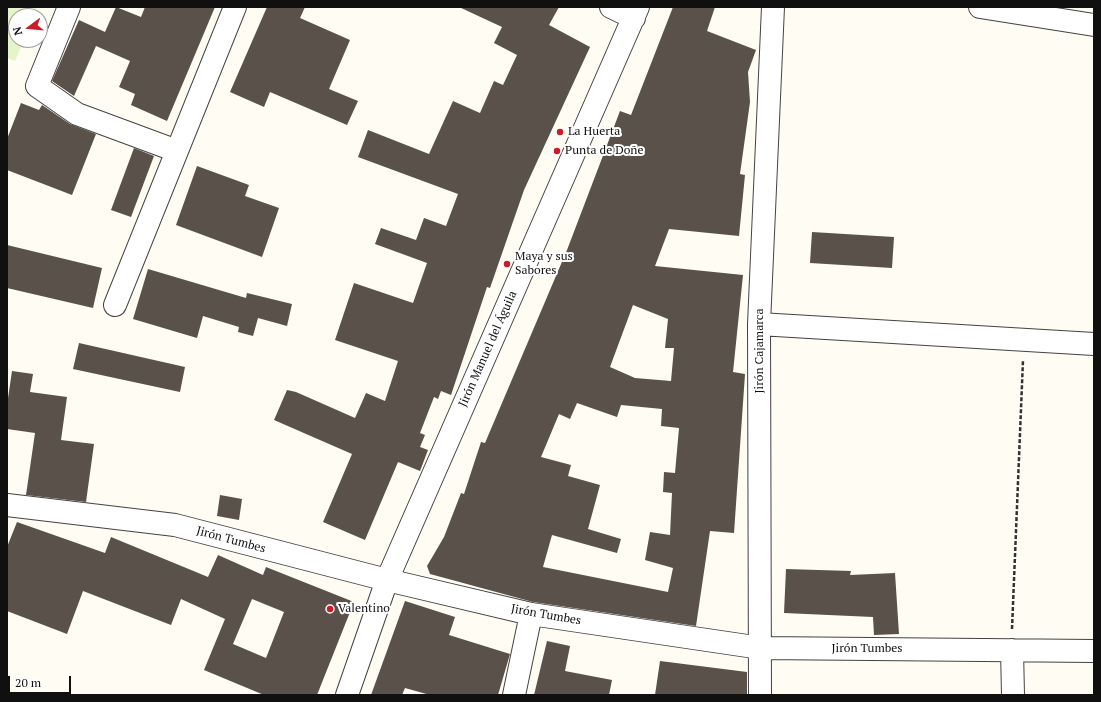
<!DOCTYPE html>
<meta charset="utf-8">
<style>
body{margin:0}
#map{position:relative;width:1101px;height:702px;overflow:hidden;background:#fffcf3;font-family:"PT Serif",serif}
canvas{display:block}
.frame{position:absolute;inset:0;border:8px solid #101010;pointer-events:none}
.north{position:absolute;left:8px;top:8px;width:40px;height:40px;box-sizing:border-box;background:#fff;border:1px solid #9f9f9f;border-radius:50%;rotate:254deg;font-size:11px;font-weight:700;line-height:16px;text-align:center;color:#101010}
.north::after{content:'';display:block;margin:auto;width:14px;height:18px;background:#cc1c27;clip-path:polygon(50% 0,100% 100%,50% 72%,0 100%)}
.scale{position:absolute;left:8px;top:676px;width:63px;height:18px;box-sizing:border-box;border:2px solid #101010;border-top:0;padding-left:5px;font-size:12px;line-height:14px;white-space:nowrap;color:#101010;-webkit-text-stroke:3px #fff;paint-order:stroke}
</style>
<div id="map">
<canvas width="1101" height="702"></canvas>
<div class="frame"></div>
<div class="north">N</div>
<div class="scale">20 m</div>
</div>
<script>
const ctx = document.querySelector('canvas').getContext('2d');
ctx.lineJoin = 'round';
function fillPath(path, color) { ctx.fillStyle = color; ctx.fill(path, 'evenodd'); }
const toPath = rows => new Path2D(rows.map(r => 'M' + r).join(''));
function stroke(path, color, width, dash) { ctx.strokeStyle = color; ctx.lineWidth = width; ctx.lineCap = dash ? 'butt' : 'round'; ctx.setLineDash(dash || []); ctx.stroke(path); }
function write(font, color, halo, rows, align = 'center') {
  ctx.font = font + ' "PT Serif",serif'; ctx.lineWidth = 4; ctx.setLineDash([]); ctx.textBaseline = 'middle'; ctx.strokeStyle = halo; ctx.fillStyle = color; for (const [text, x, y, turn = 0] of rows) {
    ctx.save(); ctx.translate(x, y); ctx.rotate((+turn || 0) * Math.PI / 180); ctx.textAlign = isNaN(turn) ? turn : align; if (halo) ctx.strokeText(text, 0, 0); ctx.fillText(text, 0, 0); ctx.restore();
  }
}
const pitch = toPath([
 [7,7,37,7,34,16,16,16,16,40,24,40,15,61,7,58]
]);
const building = toPath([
 [116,7,141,17,145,7,215,7,167,121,131,105,135,94,119,87,130,61,96,46,74,96,52,81,79,20,105,32],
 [267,7,305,7,300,18,350,40,329,89,358,101,347,125,270,92,264,107,230,92],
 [459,7,559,7,549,25,590,47,524,190,490,288,487,287,451,395,441,391,438,399,434,397,420,433,425,435,420,447,428,450,420,471,398,462,365,540,323,522,352,454,274,420,287,390,296,392,355,418,366,393,385,401,398,361,335,340,354,283,413,303,427,263,375,244,381,228,416,240,424,218,446,226,458,194,358,157,368,130,429,154,453,101,480,113,494,81,503,85,517,55,494,43,502,27],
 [673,7,715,7,707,31,756,50,748,72,750,102,740,174,745,175,739,236,669,229,655,266,743,275,733,372,745,374,734,533,710,531,696,626,533,602,430,574,427,566,444,537,461,493,464,494,481,442,485,443,567,250,620,111,631,115],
 [633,305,668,319,665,348,674,348,671,381,635,378,610,367],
 [577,403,617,417,621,405,662,409,661,426,679,428,675,473,664,472,663,492,672,493,670,535,650,532,645,560,673,568,668,592,543,567,552,535,617,553,621,539,588,529,600,485,568,476,571,465,541,457,559,414,570,419],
 [21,103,39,110,42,105,70,124,96,134,72,195,7,170,7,139],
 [134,148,154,156,131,217,111,210],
 [197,166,249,185,245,196,279,208,262,257,176,225],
 [812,232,894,237,892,268,810,263],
 [7,245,102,268,93,308,7,288],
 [148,269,246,298,247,293,292,304,287,326,258,318,253,336,238,332,239,327,203,316,197,338,133,319],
 [79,343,185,367,180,392,73,369],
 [12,371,33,374,30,392,67,397,61,440,94,444,86,502,26,495,35,433,7,429,7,405],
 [220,495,242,499,239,520,217,516],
 [17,522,105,553,111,537,208,577,218,555,263,575,266,567,354,602,317,695,264,695,204,670,225,619,181,599,171,625,83,591,67,634,7,611,7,547],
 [252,599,284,612,266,658,233,644],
 [786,569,851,571,850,575,895,573,899,634,874,635,873,617,784,613],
 [405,601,455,617,449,635,510,654,498,695,430,695,405,688,402,695,371,695],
 [547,641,570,646,565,671,612,680,609,695,534,695],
 [660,661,747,672,747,695,655,695]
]);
const path = toPath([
 [1012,629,1023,360]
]);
const minor = toPath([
 [69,7,37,86,77,114,177,151],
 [611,7,634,18],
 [980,7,1094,25],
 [115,305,235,7],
 [759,324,1094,344],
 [7,505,175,525,387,580,531,614,761,648,1094,651],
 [1012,650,1013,695],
 [347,695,387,580,638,7],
 [514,695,531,614],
 [760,695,759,324,773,7]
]);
const markers = [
 [560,132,4,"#cc1c27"],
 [557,151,4,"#cc1c27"],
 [507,264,4,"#cc1c27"],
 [330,609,4,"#cc1c27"]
];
const poiNames = [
 ["La Huerta",568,132],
 ["Punta de Doñe",565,151],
 ["Maya y sus",515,257],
 ["Sabores",515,271],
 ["Valentino",338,609]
];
const streetNames = [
 ["Jirón Manuel del Águila",488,349,-66],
 ["Jirón Cajamarca",760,351,-90],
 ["Jirón Tumbes",231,540,15],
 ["Jirón Tumbes",546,615,10],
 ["Jirón Tumbes",867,649]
];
fillPath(pitch, '#e6f4cb');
fillPath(building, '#5a514b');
stroke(minor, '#434343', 24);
stroke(path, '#323232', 2.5, [4, 2]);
stroke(minor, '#fff', 22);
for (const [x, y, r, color] of markers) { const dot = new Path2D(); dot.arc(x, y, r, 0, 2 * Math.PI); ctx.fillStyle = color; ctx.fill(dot); stroke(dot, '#fff', 1.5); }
write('12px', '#101010', '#fff', poiNames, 'left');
write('12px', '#101010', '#fff', streetNames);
</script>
